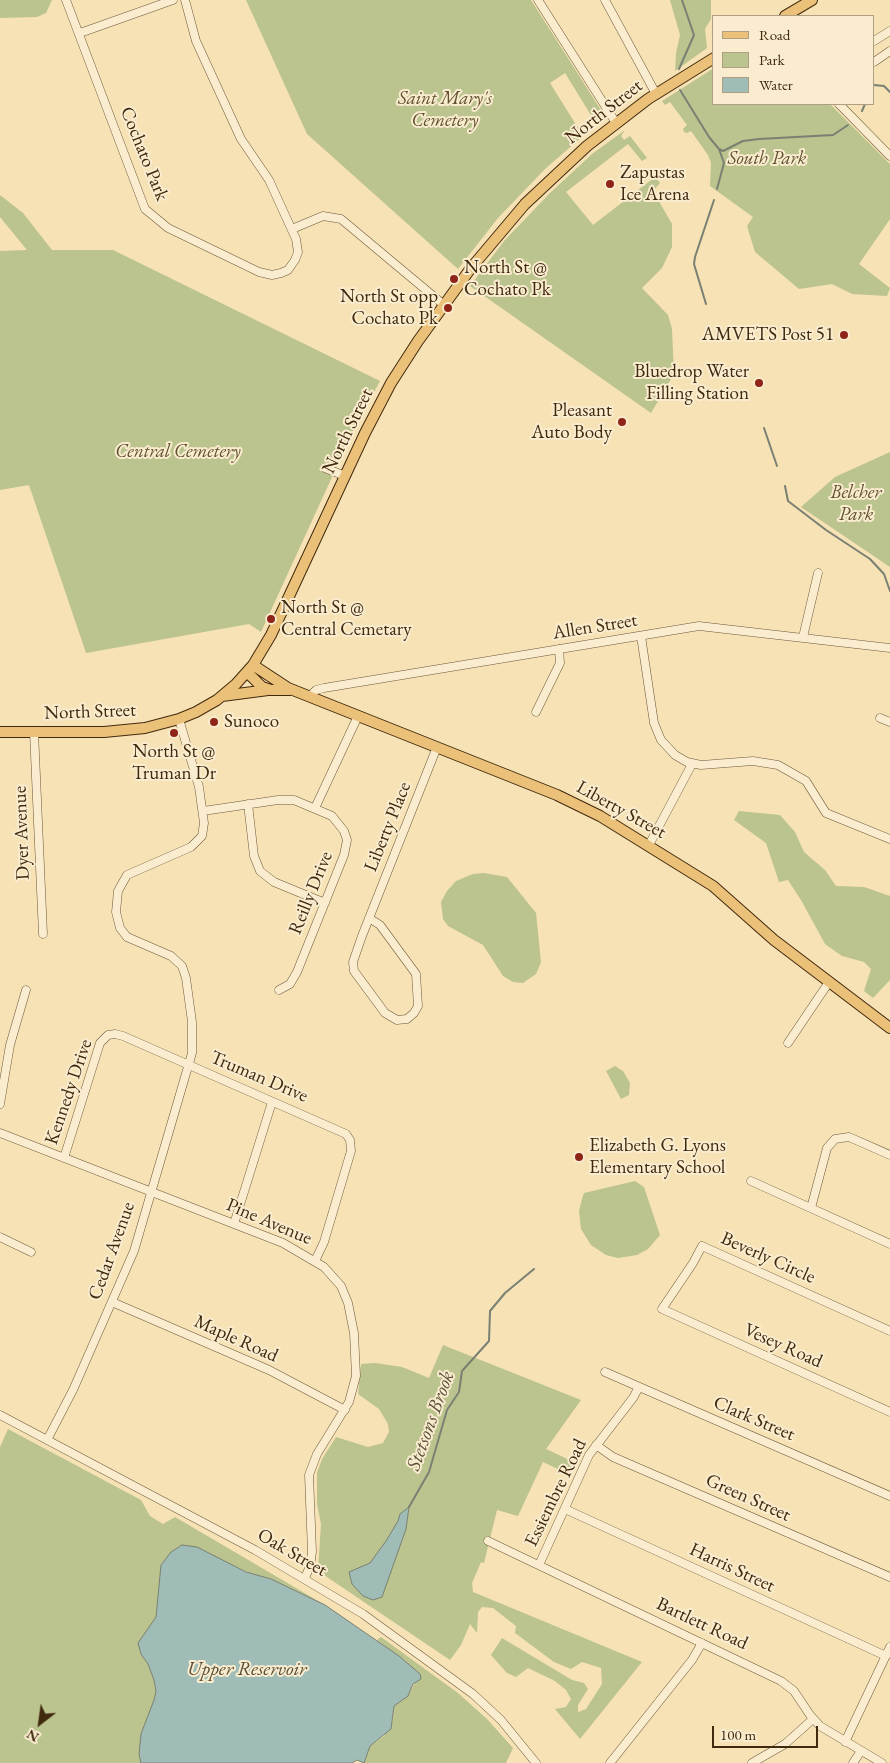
<!DOCTYPE html>
<style>
body{margin:0}
#map{position:relative;width:890px;height:1763px;overflow:hidden;background:#f6e2b5;font-family:"EB Garamond",serif}
canvas{display:block}
.legend{position:absolute;left:712px;top:15px;width:162px;height:90px;box-sizing:border-box;background:#f9eccf;border:1px solid #af9e82;margin:0;padding:6px 9px;list-style:none;font-size:15px;color:#41290e}
.legend li{display:flex;align-items:center;gap:10px;height:25px}
.legend b{width:25px;border:1px solid #af9e82}
.north{position:absolute;left:15px;top:1698px;width:50px;height:50px;-webkit-text-stroke:4px #f9eccf;paint-order:stroke;rotate:210deg;font-size:14px;font-weight:700;line-height:20px;text-align:center;color:#41290e}
.north::after{content:'';display:block;margin:auto;width:18px;height:22px;background:#41290e;clip-path:polygon(50% 0,100% 100%,50% 72%,0 100%)}
.scale{position:absolute;left:712px;top:1726px;width:106px;height:22px;box-sizing:border-box;border:2px solid #41290e;border-top:0;padding-left:6px;font-size:15px;line-height:18px;white-space:nowrap;color:#41290e;-webkit-text-stroke:4px #f9eccf;paint-order:stroke}
</style>
<div id="map">
<canvas width="890" height="1763"></canvas>
<ul class="legend">
<li><b style="height:6px;background:#ebc17a"></b>Road</li>
<li><b style="height:14px;background:#bbc38e"></b>Park</li>
<li><b style="height:14px;background:#a0bcb7"></b>Water</li>
</ul>
<div class="north">N</div>
<div class="scale">100 m</div>
</div>
<script>
const ctx = document.querySelector('canvas').getContext('2d');
ctx.lineJoin = 'round';
function fillPath(path, color) { ctx.fillStyle = color; ctx.fill(path, 'evenodd'); }
const toPath = rows => new Path2D(rows.map(r => 'M' + r).join(''));
function stroke(path, color, width, dash) { ctx.strokeStyle = color; ctx.lineWidth = width; ctx.lineCap = dash ? 'butt' : 'round'; ctx.setLineDash(dash || []); ctx.stroke(path); }
function write(font, color, halo, rows, align = 'center') {
  ctx.font = font + ' "EB Garamond",serif'; ctx.lineWidth = 4; ctx.setLineDash([]); ctx.textBaseline = 'middle'; ctx.strokeStyle = halo; ctx.fillStyle = color; for (const [text, x, y, turn = 0] of rows) {
    ctx.save(); ctx.translate(x, y); ctx.rotate((+turn || 0) * Math.PI / 180); ctx.textAlign = isNaN(turn) ? turn : align; if (halo) ctx.strokeText(text, 0, 0); ctx.fillText(text, 0, 0); ctx.restore();
  }
}
const green = toPath([
 [0,0,52,0,46,13,37,17,0,18],
 [246,0,531,0,606,118,597,125,565,73,550,83,583,136,545,169,498,218,458,269,307,134],
 [670,0,711,0,711,19,705,29,707,48,675,71,676,53,680,35],
 [714,68,714,104,830,104,890,164,890,219,859,264,890,288,887,296,852,294,832,284,799,289,755,252,747,226,753,217,710,186,711,163,708,155,691,131,687,133,684,132,683,129,687,125,670,102,665,105,662,101],
 [625,130,621,136,624,140,630,136,647,158,642,161,628,144,566,192,593,225,655,177,660,183,653,191,672,224,672,247,662,268,642,288,668,315,672,329,674,374,651,413,470,286,504,241,550,193,592,154],
 [0,195,23,213,52,250,113,250,380,381,355,427,261,632,249,624,86,653,29,485,0,490,0,251,27,250,0,217],
 [890,452,890,567,801,507,835,477],
 [739,811,780,815,795,832,804,852,825,870,836,886,864,887,890,896,890,980,873,998,864,991,871,969,864,962,842,956,825,944,801,900,788,880,779,882,766,843,734,820],
 [484,873,507,877,536,913,541,962,536,974,523,983,513,982,503,976,483,945,448,926,443,919,441,902,447,891,456,881,473,874],
 [615,1066,623,1071,630,1083,629,1095,621,1099,606,1071],
 [635,1181,644,1187,660,1235,648,1249,637,1255,618,1258,606,1255,591,1245,581,1229,579,1211,582,1199,584,1193],
 [443,1345,581,1400,546,1449,576,1463,570,1475,543,1462,518,1516,497,1510,484,1563,481,1562,472,1583,473,1592,642,1662,580,1739,555,1709,566,1707,571,1699,566,1690,555,1681,528,1668,516,1677,507,1673,491,1655,502,1638,572,1680,584,1683,588,1689,578,1705,578,1712,586,1709,602,1684,601,1668,582,1662,571,1669,554,1662,515,1633,516,1626,493,1608,482,1607,478,1612,477,1633,470,1624,461,1645,450,1660,318,1571,321,1524,317,1504,317,1473,322,1459,336,1437,368,1447,383,1443,389,1432,388,1424,379,1409,358,1394,361,1364,375,1363,402,1367,429,1378],
 [8,1429,141,1500,150,1516,163,1524,175,1517,325,1605,271,1579,251,1574,220,1560,160,1691,145,1763,0,1763,0,1447],
 [381,1637,458,1693,487,1719,513,1748,506,1763,364,1763,370,1746,384,1736,393,1720,394,1706,408,1696,420,1674,377,1640]
]);
const water = toPath([
 [409,1507,406,1529,382,1597,373,1600,363,1596,352,1584,349,1572,370,1563,386,1541,398,1521,400,1514,409,1507],
 [182,1545,197,1547,246,1572,271,1579,325,1605,399,1656,420,1674,421,1679,413,1684,408,1696,394,1706,391,1729,370,1746,364,1763,357,1760,352,1763,141,1763,139,1754,141,1734,154,1700,156,1691,154,1680,148,1664,141,1654,138,1643,156,1617,161,1565,171,1552,182,1545]
]);
const stream = toPath([
 [679,69,694,35,682,0],
 [874,85,884,86,890,92],
 [680,90,709,137,719,149,723,151,743,141,759,139,833,135,848,125],
 [862,111,865,104],
 [717,189,724,163,719,149],
 [706,304,694,264,695,257,714,200],
 [764,428,777,466],
 [785,486,788,501,826,530,870,559,884,574,890,591],
 [409,1507,429,1472,447,1410,459,1392,462,1371,489,1341,490,1311,505,1293,534,1269]
]);
const minor = toPath([
 [66,0,145,209,168,228,259,272,272,275,281,273,288,270,295,260,298,252,296,239,269,180,241,139,196,41,185,0],
 [538,0,616,123],
 [605,0,656,94],
 [80,33,173,0],
 [874,41,890,31],
 [874,62,890,51],
 [839,104,890,156],
 [292,229,323,216,341,219,444,305],
 [325,468,345,476],
 [641,636,654,723,661,740,675,755,687,762,701,765,753,761,778,765,806,781,826,813,890,839],
 [803,637,818,573],
 [310,696,316,690,324,688,699,626,890,648],
 [536,712,560,663,559,649],
 [880,718,890,722],
 [34,732,43,934],
 [248,804,254,856,260,871,274,882,325,903],
 [315,808,358,716],
 [203,811,278,800,294,800,332,816,344,831,347,840,344,855,297,972,290,984,279,990],
 [649,845,692,764],
 [369,918,380,925,416,974,418,1006,414,1013,407,1019,397,1020,385,1013,354,971,353,962,362,936,437,747],
 [788,1043,829,982],
 [0,1104,10,1045,26,990],
 [0,1133,283,1243,324,1267,341,1286,348,1303,354,1333,356,1376,349,1402,317,1454,309,1475,312,1552,310,1566,305,1578],
 [64,1158,100,1043,108,1035,115,1034,123,1036,346,1134,350,1140,351,1151,324,1242,315,1261],
 [751,1181,890,1244],
 [811,1208,827,1148,835,1139,849,1137,890,1155],
 [234,1224,272,1102],
 [0,1237,31,1252],
 [112,1302,269,1370,345,1410],
 [890,1331,702,1246,693,1263,662,1309,890,1412],
 [605,1372,890,1496],
 [0,1415,255,1550,363,1614,473,1694,501,1720,536,1763],
 [47,1440,73,1390,134,1251,192,1053,192,1022,186,978,182,966,171,956,127,937,120,928,116,912,118,891,127,875,191,847,202,836,204,823,199,787,179,719],
 [596,1445,613,1457,890,1577],
 [565,1509,886,1656],
 [488,1541,781,1681,794,1691,810,1715,820,1726,882,1763],
 [539,1565,589,1455,633,1398,639,1387],
 [845,1742,890,1647],
 [610,1763,692,1660,702,1643],
 [752,1763,785,1744,813,1719],
 [853,1763,861,1751]
]);
const major = toPath([
 [785,16,812,0],
 [253,665,288,688,557,795,600,816,713,886,774,940,890,1028],
 [248,673,262,687,271,690,290,690],
 [222,696,268,690],
 [0,732,104,732,145,728,179,719,196,712,217,700,236,684,253,665,271,635,365,433,391,383,418,341,471,268,525,204,587,146,648,99,714,58]
]);
const markers = [
 [610,184,5,"#8f2418"],
 [454,279,5,"#8f2418"],
 [448,308,5,"#8f2418"],
 [844,335,5,"#8f2418"],
 [759,383,5,"#8f2418"],
 [622,422,5,"#8f2418"],
 [271,619,5,"#8f2418"],
 [214,722,5,"#8f2418"],
 [174,733,5,"#8f2418"],
 [579,1157,5,"#8f2418"]
];
const parkNames = [
 ["Saint Mary's",445,99],
 ["Cemetery",445,121],
 ["South Park",767,159],
 ["Central Cemetery",178,452],
 ["Belcher",856,493],
 ["Park",856,515]
];
const streetNames = [
 ["North Street",604,112,-38],
 ["Cochato Park",144,154,68],
 ["North Street",348,431,-64],
 ["Allen Street",595,627,-9],
 ["North Street",90,712,-2],
 ["Liberty Street",621,810,29],
 ["Liberty Place",388,827,-68],
 ["Dyer Avenue",22,833,-92],
 ["Reilly Drive",311,893,-68],
 ["Truman Drive",259,1077,23],
 ["Kennedy Drive",69,1092,-71],
 ["Pine Avenue",269,1222,23],
 ["Cedar Avenue",112,1251,-70],
 ["Beverly Circle",768,1258,24],
 ["Maple Road",236,1339,24],
 ["Vesey Road",783,1346,24],
 ["Clark Street",754,1419,23],
 ["Essiembre Road",556,1493,-64],
 ["Green Street",748,1498,24],
 ["Oak Street",292,1553,30],
 ["Harris Street",732,1568,25],
 ["Bartlett Road",702,1624,25]
];
const poiNames = [
 ["Zapustas",620,173],
 ["Ice Arena",620,195],
 ["North St @",464,268],
 ["Cochato Pk",464,290],
 ["North St opp",438,297,"right"],
 ["Cochato Pk",438,319,"right"],
 ["AMVETS Post 51",834,335,"right"],
 ["Bluedrop Water",749,372,"right"],
 ["Filling Station",749,394,"right"],
 ["Pleasant",612,411,"right"],
 ["Auto Body",612,433,"right"],
 ["North St @",281,608],
 ["Central Cemetary",281,630],
 ["Sunoco",224,722],
 ["North St @",174,752,"center"],
 ["Truman Dr",174,774,"center"],
 ["Elizabeth G. Lyons",589,1146],
 ["Elementary School",589,1168]
];
const waterNames = [
 ["Stetsons Brook",431,1421,-70],
 ["Upper Reservoir",247,1670]
];
fillPath(green, '#bbc38e');
fillPath(water, '#a0bcb7');
stroke(water, '#7a8173', 1);
stroke(stream, '#7a8173', 2);
stroke(minor, '#6e5738', 9);
stroke(major, '#41290e', 12);
stroke(minor, '#f9eccf', 8);
stroke(major, '#ebc17a', 10);
for (const [x, y, r, color] of markers) { const dot = new Path2D(); dot.arc(x, y, r, 0, 2 * Math.PI); ctx.fillStyle = color; ctx.fill(dot); stroke(dot, '#f9eccf', 2); }
write('italic 19px', '#60502e', '#f9eccf', parkNames);
write('19px', '#41290e', '#f9eccf', streetNames);
write('19px', '#41290e', '#f9eccf', poiNames, 'left');
write('italic 20px', '#594e38', '#f9eccf', waterNames);
</script>
